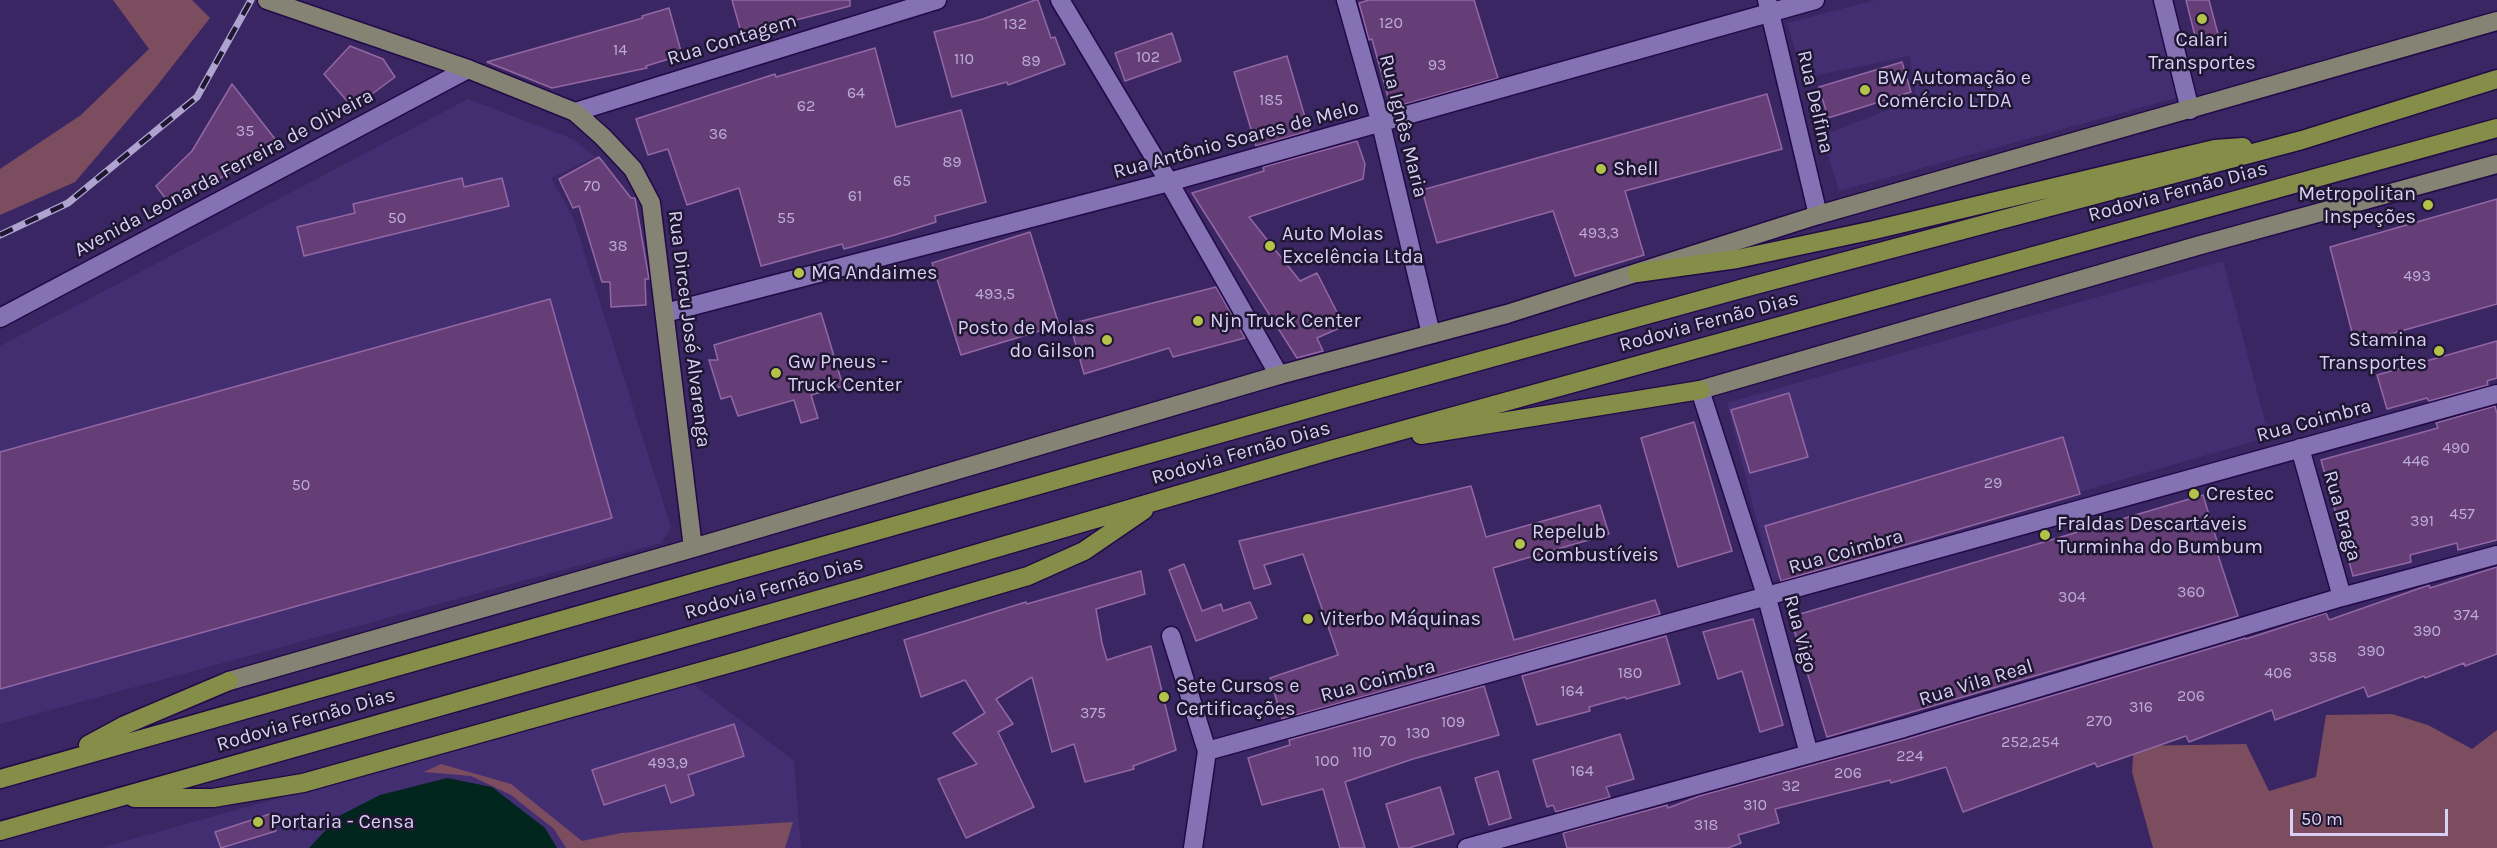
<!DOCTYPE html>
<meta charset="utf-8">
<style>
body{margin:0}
#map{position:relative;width:2497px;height:848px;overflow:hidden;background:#3a2663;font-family:Karla,sans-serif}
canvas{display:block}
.scale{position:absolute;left:2290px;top:809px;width:158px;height:27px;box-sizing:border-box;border:3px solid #d8d0f5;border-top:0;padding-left:8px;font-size:18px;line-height:21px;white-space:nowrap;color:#d8d0f5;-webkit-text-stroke:4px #1f1732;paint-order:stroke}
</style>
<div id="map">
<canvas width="2497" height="848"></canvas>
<div class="scale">50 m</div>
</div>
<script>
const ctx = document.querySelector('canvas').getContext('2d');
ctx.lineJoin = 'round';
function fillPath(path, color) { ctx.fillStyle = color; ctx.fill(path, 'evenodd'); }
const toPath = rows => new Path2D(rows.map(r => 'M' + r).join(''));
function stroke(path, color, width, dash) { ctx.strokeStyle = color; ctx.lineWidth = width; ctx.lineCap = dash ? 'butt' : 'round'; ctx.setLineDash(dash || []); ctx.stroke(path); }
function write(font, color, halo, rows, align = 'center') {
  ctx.font = font + ' Karla,sans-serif'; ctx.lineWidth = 5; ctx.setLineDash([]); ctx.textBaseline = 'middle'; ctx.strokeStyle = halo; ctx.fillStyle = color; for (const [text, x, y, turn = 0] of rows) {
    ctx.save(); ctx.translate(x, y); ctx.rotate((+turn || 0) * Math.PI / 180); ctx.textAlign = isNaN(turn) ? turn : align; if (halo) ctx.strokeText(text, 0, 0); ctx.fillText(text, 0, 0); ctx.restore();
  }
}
const built = toPath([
 [1876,0,2153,0,2179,97,1839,191,1822,136,1916,99,1910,56,1804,78,1787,23],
 [468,99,573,139,595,157,551,178,573,217,671,527,661,543,0,724,0,346],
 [2223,261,2269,437,1772,581,1727,403],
 [692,683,794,761,801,848,100,848]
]);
const green = toPath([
 [113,0,192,0,210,18,156,87,75,182,0,215,0,169,81,115,149,49],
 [2392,714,2428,725,2472,749,2497,730,2497,848,2153,848,2132,772,2134,746,2246,744,2269,791,2316,777,2326,715],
 [441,764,511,784,582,841,621,833,793,822,785,848,566,848,554,829,511,795,471,776,424,772]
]);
const water = toPath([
 [447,778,492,787,545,828,557,848,309,848,339,816,380,795]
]);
const building = toPath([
 [732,0,850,0,850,6,769,27,770,32,743,39,732,0],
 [1035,0,1038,0,1051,38,1055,37,1065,64,1008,85,1007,82,952,97,934,32,983,19,1035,0],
 [1369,0,1474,0,1498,78,1391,108,1372,39,1369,40,1359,3,1369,0],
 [2186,0,2209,0,2219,38,2197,44,2186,0],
 [669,8,682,55,646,66,647,68,552,88,487,62,643,18,642,16,669,8],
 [1172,33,1181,61,1125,81,1115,53,1172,33],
 [350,46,383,59,395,77,353,108,324,74,350,46],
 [875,48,896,127,961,110,986,202,935,216,936,222,891,236,844,249,842,244,761,266,739,188,687,205,668,149,648,155,636,119,775,74,776,77,875,48],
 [1287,56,1309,131,1256,146,1234,72,1287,56],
 [1902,62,1911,92,1828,118,1819,87,1902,62],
 [232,84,279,144,217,180,169,203,156,186,192,151,232,84],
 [1767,94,1782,149,1625,191,1644,255,1575,276,1553,211,1437,243,1422,190,1767,94],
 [1357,141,1365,164,1363,179,1249,217,1300,281,1317,273,1344,326,1317,338,1323,351,1297,358,1192,193,1264,171,1263,167,1357,141],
 [599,157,631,198,635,198,649,279,645,279,646,305,611,307,610,282,602,282,579,206,573,208,559,179,599,157],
 [462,178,464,187,502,178,509,206,304,256,297,227,355,213,353,204,462,178],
 [2497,199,2497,304,2355,344,2330,247,2497,199],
 [1030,232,1059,325,961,355,932,263,1030,232],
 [1216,287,1245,338,1173,357,1169,348,1084,374,1070,324,1216,287],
 [550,299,612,518,0,689,0,452,550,299],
 [821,313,843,386,811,395,818,418,801,423,794,400,738,416,731,396,721,399,709,360,718,360,714,345,821,313],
 [2497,341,2497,378,2487,381,2488,385,2429,401,2427,398,2387,409,2377,375,2497,341],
 [1789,393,1808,457,1750,473,1731,410,1789,393],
 [2495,406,2497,414,2497,540,2458,550,2457,543,2410,555,2411,562,2353,576,2321,460,2438,428,2436,423,2495,406],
 [1694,422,1732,551,1678,567,1641,438,1694,422],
 [2063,437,2080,494,1781,581,1765,526,2063,437],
 [1471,486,1486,537,1600,505,1609,534,1493,568,1514,640,1655,600,1660,614,1282,719,1270,678,1338,655,1303,554,1264,565,1271,584,1254,589,1239,541,1471,486],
 [2203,495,2220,551,2217,552,2238,616,1827,737,1790,617,2203,495],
 [1184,564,1202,611,1221,604,1223,611,1250,602,1257,618,1196,641,1169,570,1184,564],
 [2497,567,2497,654,2465,666,2464,663,2425,678,2424,676,2368,697,2364,687,2275,720,2272,710,2189,742,2186,736,2097,767,2095,763,1963,812,1946,767,1891,783,1890,780,1775,809,1779,823,1738,835,1741,843,1728,848,1567,848,1563,833,1667,805,1668,808,1699,796,1907,739,2245,638,2246,639,2326,613,2329,620,2429,585,2430,588,2497,567],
 [1141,571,1145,594,1096,609,1102,643,1107,660,1151,646,1176,750,1133,766,1134,769,1085,782,1074,744,1052,752,1032,677,996,699,1013,724,998,732,1034,807,966,838,938,779,977,764,953,733,985,713,965,680,921,697,904,640,1026,602,1027,604,1141,571],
 [1753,619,1783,725,1760,732,1742,671,1718,679,1703,632,1753,619],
 [1666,636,1680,684,1626,699,1625,697,1589,707,1590,711,1537,725,1522,676,1666,636],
 [1484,686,1499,735,1413,759,1345,782,1365,848,1340,848,1323,789,1262,805,1248,758,1290,745,1289,740,1484,686],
 [734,724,744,756,688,775,694,795,671,803,665,785,604,805,592,770,734,724],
 [1620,734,1634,779,1606,787,1610,797,1556,812,1553,805,1547,807,1533,760,1620,734],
 [1498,771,1511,818,1489,825,1475,778,1498,771],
 [1440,787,1454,834,1409,848,1399,848,1386,804,1440,787],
 [270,814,276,831,221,848,215,832,270,814]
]);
const minor = toPath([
 [1060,0,1169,182,1279,375],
 [1346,0,1381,124,1431,334],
 [1767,0,1818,215],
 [2163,0,2190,110],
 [575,112,937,0],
 [665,313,1169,182,1815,0],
 [0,318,468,69],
 [1700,390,1767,598,1809,754],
 [2300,448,2342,597],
 [1171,636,1207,751,1193,848],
 [1207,751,2497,394],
 [1467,848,1904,728,2342,597,2497,555]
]);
const major = toPath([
 [267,0,468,69,575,112,603,137,633,169,651,203,693,548],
 [1700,390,2197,246,2497,164],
 [229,681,693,548,1279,375,1507,314,1818,215,2497,21]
]);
const highway = toPath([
 [1637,273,1737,259,1874,230,2215,149,2243,147],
 [1421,435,1700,390],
 [88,745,125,725,229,681],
 [0,779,1346,398,1744,288,2302,140,2497,79],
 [134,798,213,798,303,783,742,660,1028,576,1084,551,1144,510],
 [0,831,863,587,1331,450,2497,128]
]);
const rail = toPath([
 [0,235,68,203,197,97,251,0]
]);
const markers = [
 [2202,19,6,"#b4c24a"],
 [1865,90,6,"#b4c24a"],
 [1601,169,6,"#b4c24a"],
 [2428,205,6,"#b4c24a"],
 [1270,246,6,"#b4c24a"],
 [799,273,6,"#b4c24a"],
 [1198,321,6,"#b4c24a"],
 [1107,340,6,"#b4c24a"],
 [2439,351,6,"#b4c24a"],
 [776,373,6,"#b4c24a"],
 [2194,494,6,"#b4c24a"],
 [2045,535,6,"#b4c24a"],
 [1520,544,6,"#b4c24a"],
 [1308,619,6,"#b4c24a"],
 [1164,697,6,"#b4c24a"],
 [258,822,6,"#b4c24a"]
];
const numberNames = [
 ["120",1391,23],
 ["132",1015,24],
 ["14",620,50],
 ["102",1148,57],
 ["110",964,59],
 ["89",1031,61],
 ["93",1437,65],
 ["64",856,93],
 ["185",1271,100],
 ["62",806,106],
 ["35",245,131],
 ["36",718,134],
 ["89",952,162],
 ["65",902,181],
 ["70",592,186],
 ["61",855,196],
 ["50",397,218],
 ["55",786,218],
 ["493,3",1599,233],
 ["38",618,246],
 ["493",2417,276],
 ["493,5",995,294],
 ["490",2456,448],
 ["446",2416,461],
 ["29",1993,483],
 ["50",301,485],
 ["457",2462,514],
 ["391",2422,521],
 ["360",2191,592],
 ["304",2072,597],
 ["374",2466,615],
 ["390",2427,631],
 ["390",2371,651],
 ["358",2323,657],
 ["180",1630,673],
 ["406",2278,673],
 ["164",1572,691],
 ["206",2191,696],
 ["316",2141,707],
 ["375",1093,713],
 ["270",2099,721],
 ["109",1453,722],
 ["130",1418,733],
 ["70",1388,741],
 ["252,254",2030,742],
 ["110",1362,752],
 ["224",1910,756],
 ["100",1327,761],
 ["493,9",668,763],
 ["164",1582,771],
 ["206",1848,773],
 ["32",1791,786],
 ["310",1755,805],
 ["318",1706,825]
];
const streetNames = [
 ["Rua Contagem",732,40,-17],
 ["Rua Delfina",1815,102,77],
 ["Rua Ignês Maria",1403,126,76],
 ["Rua Antônio Soares de Melo",1236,140,-15],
 ["Avenida Leonarda Ferreira de Oliveira",224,173,-28],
 ["Rodovia Fernão Dias",2178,192,-15],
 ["Rodovia Fernão Dias",1709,322,-15],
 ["Rua Dirceu José Alvarenga",689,329,83],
 ["Rua Coimbra",2314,421,-15],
 ["Rodovia Fernão Dias",1241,453,-16],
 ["Rua Braga",2342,516,74],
 ["Rua Coimbra",1846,552,-16],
 ["Rodovia Fernão Dias",774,588,-16],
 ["Rua Vigo",1800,634,75],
 ["Rua Coimbra",1378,681,-15],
 ["Rua Vila Real",1976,683,-17],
 ["Rodovia Fernão Dias",306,720,-16]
];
const poiNames = [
 ["Calari",2202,40,"center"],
 ["Transportes",2202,63,"center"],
 ["BW Automação e",1877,78],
 ["Comércio LTDA",1877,101],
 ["Shell",1613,169],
 ["Metropolitan",2416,194,"right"],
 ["Inspeções",2416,217,"right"],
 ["Auto Molas",1282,234],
 ["Excelência Ltda",1282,257],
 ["MG Andaimes",811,273],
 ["Njn Truck Center",1210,321],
 ["Posto de Molas",1095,328,"right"],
 ["do Gilson",1095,351,"right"],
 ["Stamina",2427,340,"right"],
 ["Transportes",2427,363,"right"],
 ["Gw Pneus -",788,362],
 ["Truck Center",788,385],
 ["Crestec",2206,494],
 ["Fraldas Descartáveis",2057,524],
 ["Turminha do Bumbum",2057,547],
 ["Repelub",1532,532],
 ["Combustíveis",1532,555],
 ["Viterbo Máquinas",1320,619],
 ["Sete Cursos e",1176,686],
 ["Certificações",1176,709],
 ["Portaria - Censa",270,822]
];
fillPath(built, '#442e72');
fillPath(green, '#7c4d5f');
fillPath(water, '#00261e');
fillPath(building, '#663e77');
stroke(building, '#9268a4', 1.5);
stroke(minor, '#220a46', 21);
stroke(major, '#220a46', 21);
stroke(highway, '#220a46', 21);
stroke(minor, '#8472b5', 18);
stroke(major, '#858374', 18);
stroke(highway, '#858e48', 18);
stroke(rail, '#afa3cf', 7);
stroke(rail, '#1f1732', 4.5, [14]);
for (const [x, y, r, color] of markers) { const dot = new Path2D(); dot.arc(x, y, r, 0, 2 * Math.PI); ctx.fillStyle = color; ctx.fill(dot); stroke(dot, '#1f1732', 2); }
write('16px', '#bcacd6', null, numberNames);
write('20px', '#d8d0f5', '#1f1732', streetNames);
write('20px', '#d8d0f5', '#1f1732', poiNames, 'left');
</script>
